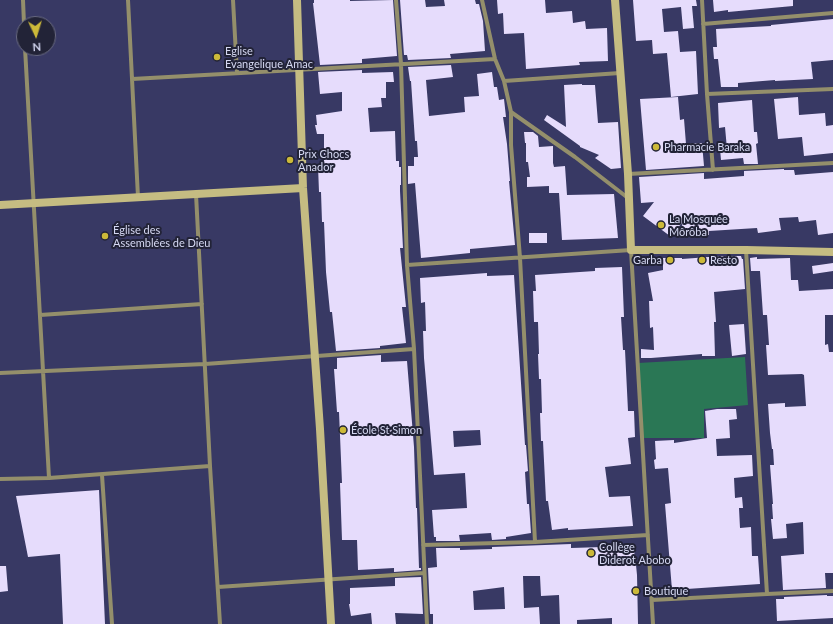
<!DOCTYPE html>
<meta charset="utf-8">
<style>
body{margin:0}
#map{position:relative;width:833px;height:624px;overflow:hidden;background:#383964;font-family:Lato,sans-serif}
canvas{display:block}
.north{position:absolute;left:16px;top:16px;width:40px;height:40px;box-sizing:border-box;background:#222337;border:1px solid #6a6b82;border-radius:50%;rotate:176deg;font-size:11px;font-weight:700;line-height:16px;text-align:center;color:#d5d8f2}
.north::after{content:'';display:block;margin:auto;width:14px;height:18px;background:#ccb939;clip-path:polygon(50% 0,100% 100%,50% 72%,0 100%)}
</style>
<div id="map">
<canvas width="833" height="624"></canvas>
<div class="north">N</div>
</div>
<script>
const ctx = document.querySelector('canvas').getContext('2d');
ctx.lineJoin = 'round';
function fillPath(path, color) { ctx.fillStyle = color; ctx.fill(path, 'evenodd'); }
const toPath = rows => new Path2D(rows.map(r => 'M' + r).join(''));
function stroke(path, color, width, dash) { ctx.strokeStyle = color; ctx.lineWidth = width; ctx.lineCap = dash ? 'butt' : 'round'; ctx.setLineDash(dash || []); ctx.stroke(path); }
function write(font, color, halo, rows, align = 'center') {
  ctx.font = font + ' Lato,sans-serif'; ctx.lineWidth = 4; ctx.setLineDash([]); ctx.textBaseline = 'middle'; ctx.strokeStyle = halo; ctx.fillStyle = color; for (const [text, x, y, turn = 0] of rows) {
    ctx.save(); ctx.translate(x, y); ctx.rotate((+turn || 0) * Math.PI / 180); ctx.textAlign = isNaN(turn) ? turn : align; if (halo) ctx.strokeText(text, 0, 0); ctx.fillText(text, 0, 0); ctx.restore();
  }
}
const green = toPath([
 [745,357,748,405,704,409,704,438,643,438,638,363]
]);
const building = toPath([
 [314,0,350,0,350,1,393,0,397,56,362,59,362,63,320,65,313,3,314,3],
 [400,0,425,0,426,7,445,6,444,0,475,0,476,4,479,4,483,21,485,51,450,54,451,58,408,60,407,55,404,55],
 [497,0,545,0,546,13,572,11,573,23,585,21,586,29,607,28,608,61,579,62,580,65,526,69,524,33,504,34,503,13,498,14],
 [633,0,696,0,697,6,692,6,694,28,683,29,681,7,662,9,664,32,678,31,680,52,696,51,698,94,671,97,667,53,653,54,652,40,636,41],
 [713,0,793,0,793,6,728,12,728,10,714,12],
 [833,19,833,60,811,62,813,79,775,81,775,80,738,83,738,87,721,87,718,59,714,59,713,47,717,47,716,29,771,26,771,25],
 [451,65,453,77,426,80,429,116,465,112,464,97,479,96,477,74,492,72,494,87,497,87,499,100,504,99,506,117,503,117,507,144,510,181,509,181,515,245,470,249,470,253,421,258,415,183,408,184,408,166,414,166,414,157,418,157,417,141,415,141,411,81,410,81,408,67],
 [362,70,362,73,393,72,394,82,386,82,386,98,381,98,382,107,368,108,370,132,395,131,396,161,399,161,399,167,401,167,401,185,400,185,400,191,403,248,400,248,406,307,402,307,406,343,380,346,380,348,336,351,332,312,330,312,326,272,324,222,322,222,321,192,319,192,318,166,324,165,324,134,317,134,315,125,317,125,316,115,342,111,342,92,320,94,318,72],
 [582,84,582,85,595,85,598,123,618,122,621,168,611,169,595,158,599,155,580,147,580,146,544,120,547,115,566,127,564,85],
 [678,97,680,120,684,119,686,144,702,143,704,166,646,170,640,99],
 [798,97,799,115,825,113,826,126,833,125,833,153,804,156,802,137,778,139,774,99],
 [752,100,754,132,757,132,758,143,756,144,758,164,744,164,743,158,721,160,720,149,727,149,725,127,719,128,718,103],
 [524,132,533,132,538,136,539,147,553,146,553,163,554,167,565,166,567,195,614,194,618,238,562,240,559,193,549,193,549,186,527,187,527,177,530,177,528,162,526,162,526,143,525,143],
 [784,169,784,170,794,170,795,175,833,172,833,233,818,235,816,220,799,222,798,217,779,218,781,230,758,233,757,228,709,231,709,235,683,236,682,223,670,236,643,216,654,202,641,203,639,177,704,173,704,179,744,176,744,171],
 [529,233,547,233,547,243,529,243],
 [722,256,741,256,742,259,743,259,745,289,714,292,716,322,714,322,715,356,702,356,702,354,651,358,641,358,641,349,654,350,653,327,650,328,649,301,653,301,648,273,663,270,663,258,682,258,682,259],
 [757,257,757,259,790,258,791,280,798,280,799,291,833,289,833,315,825,315,825,345,828,344,829,352,833,352,833,573,825,573,826,588,783,590,781,556,804,554,803,522,786,524,787,538,773,539,771,519,773,519,772,504,773,504,770,465,774,465,773,449,772,449,770,433,768,404,785,403,785,407,806,406,804,375,802,374,768,375,766,345,769,345,767,315,763,315,760,271,751,271,750,258],
 [833,263,833,271,813,274,812,266],
 [622,267,624,317,621,317,623,350,625,350,628,411,634,411,635,437,628,438,631,464,605,467,609,497,630,496,633,526,568,530,568,528,552,530,548,501,546,501,543,441,541,441,540,413,542,413,541,379,539,379,538,354,539,354,538,322,534,322,533,291,536,291,535,275,595,271,595,268],
 [487,273,487,276,514,275,525,445,526,445,528,471,525,472,527,504,529,504,531,533,506,537,506,539,492,540,491,533,459,535,460,541,436,541,436,537,434,537,432,510,467,508,465,473,434,475,424,358,423,331,426,331,425,302,421,303,420,278],
 [480,430,481,445,454,447,453,431],
 [744,324,746,354,732,356,729,325],
 [381,355,381,362,407,361,414,447,416,508,417,508,419,568,421,568,421,570,394,572,394,568,358,570,357,540,342,540,340,483,342,483,339,412,337,412,334,369,337,369,337,358],
 [717,409,736,409,737,419,729,420,730,438,716,439,717,456,752,455,753,476,734,478,735,498,742,497,743,508,739,508,740,528,751,527,752,556,758,556,760,584,672,590,665,504,671,503,668,468,655,469,654,460,656,459,655,441,674,440,674,443,707,438,705,411],
 [99,490,105,624,63,624,60,554,28,557,16,496],
 [571,544,571,548,634,546,635,565,636,565,637,575,638,624,612,624,612,618,577,620,577,624,560,624,559,595,541,596,540,576,523,576,524,608,539,607,540,624,433,624,433,614,430,614,428,568,437,567,436,548,460,548,460,550,492,549,492,547],
 [504,587,505,609,474,610,473,591],
 [0,566,6,566,8,591,0,592],
 [421,577,423,614,395,613,396,624,372,624,371,613,351,616,349,604,350,604,350,588,395,586,395,578],
 [827,595,827,596,833,596,833,618,777,621,776,599,784,599,784,597]
]);
const street = toPath([
 [23,0,24,24],
 [128,0,138,197],
 [233,0,237,73],
 [396,0,401,64,407,265,414,349,427,624],
 [482,0,495,59,504,81,511,112,511,145,520,258,535,542],
 [702,0,707,94,713,170],
 [703,24,833,13],
 [25,48,49,478],
 [132,79,495,59],
 [504,81,620,73],
 [707,94,833,89],
 [511,112,575,157,628,198],
 [628,174,833,163],
 [196,194,210,466,220,624],
 [746,250,767,594],
 [407,265,631,250,653,624],
 [40,315,202,304],
 [0,373,205,364,414,349],
 [102,475,112,624],
 [0,479,49,478,210,466],
 [423,545,535,542,648,535],
 [218,587,424,573],
 [652,600,767,594,833,591]
]);
const secondary = toPath([
 [297,0,303,188,320,429,331,624],
 [615,0,628,174,631,250,746,250,833,252],
 [0,205,303,188]
]);
const markers = [
 [217,57,4,"#ccb939"],
 [656,147,4,"#ccb939"],
 [290,160,4,"#ccb939"],
 [661,225,4,"#ccb939"],
 [105,236,4,"#ccb939"],
 [670,260,4,"#ccb939"],
 [702,260,4,"#ccb939"],
 [343,430,4,"#ccb939"],
 [591,553,4,"#ccb939"],
 [636,591,4,"#ccb939"]
];
const poiNames = [
 ["Eglise",225,51],
 ["Evangelique Amac",225,64],
 ["Pharmacie Baraka",664,147],
 ["Prix Chocs",298,154],
 ["Anador",298,167],
 ["La Mosquée",669,219],
 ["Môrôba",669,232],
 ["Église des",113,230],
 ["Assemblées de Dieu",113,243],
 ["Garba",662,260,"right"],
 ["Resto",710,260],
 ["École St Simon",351,430],
 ["Collège",599,547],
 ["Diderot Abobo",599,560],
 ["Boutique",644,591]
];
fillPath(green, '#2a7755');
fillPath(building, '#e6dcfc');
stroke(street, '#948f6b', 4);
stroke(secondary, '#c5bc82', 8);
for (const [x, y, r, color] of markers) { const dot = new Path2D(); dot.arc(x, y, r, 0, 2 * Math.PI); ctx.fillStyle = color; ctx.fill(dot); stroke(dot, '#222337', 1.5); }
write('11px', '#d5d8f2', '#222337', poiNames, 'left');
</script>
